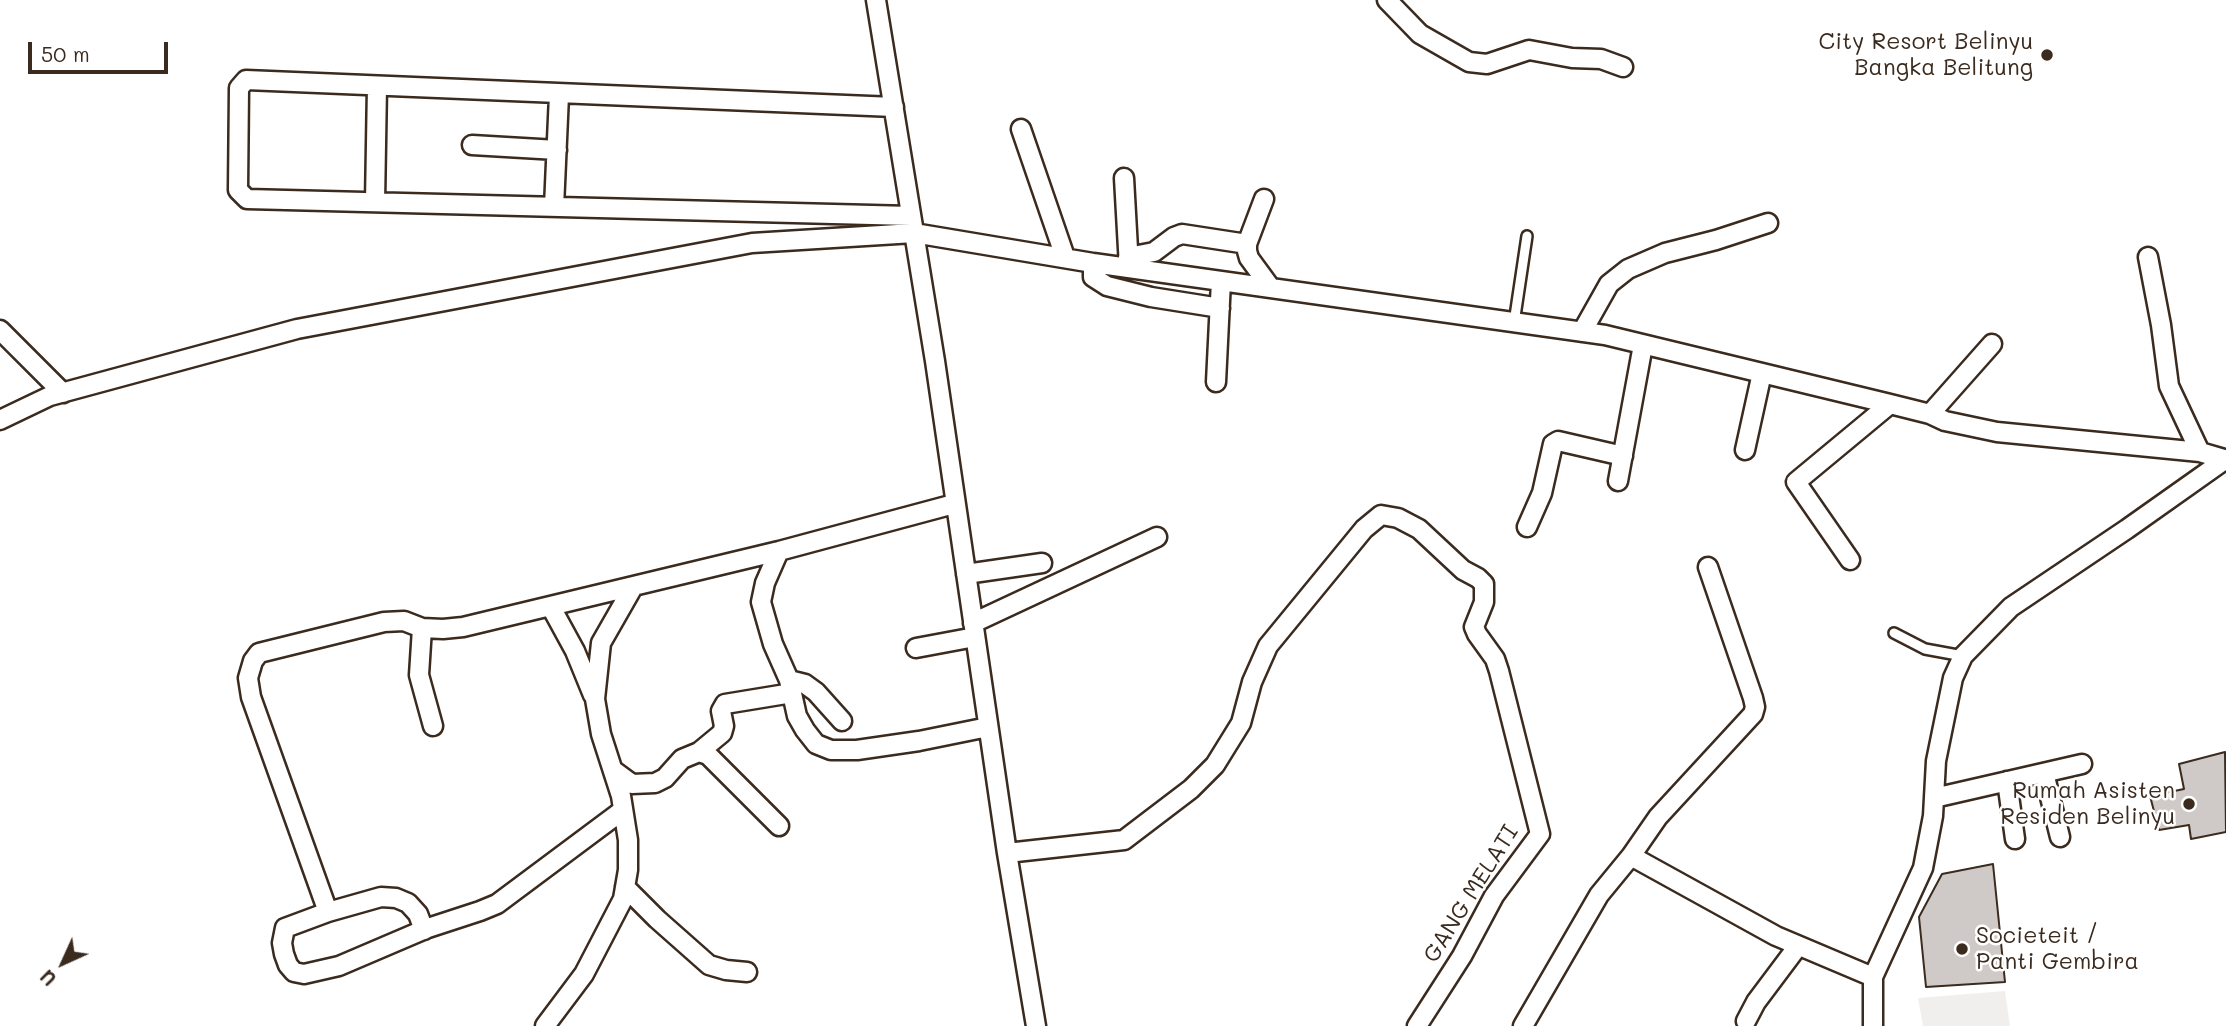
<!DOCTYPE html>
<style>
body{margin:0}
#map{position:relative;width:2226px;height:1026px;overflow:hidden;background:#fff;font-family:Mali,sans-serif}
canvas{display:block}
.north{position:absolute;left:28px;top:928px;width:70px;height:70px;-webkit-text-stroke:5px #fff;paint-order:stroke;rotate:225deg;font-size:19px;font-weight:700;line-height:28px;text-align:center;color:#3b2a1e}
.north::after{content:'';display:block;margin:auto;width:24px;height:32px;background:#3b2a1e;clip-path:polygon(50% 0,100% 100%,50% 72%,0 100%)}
.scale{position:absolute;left:28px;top:42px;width:140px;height:32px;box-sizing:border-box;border:4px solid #3b2a1e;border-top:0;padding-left:9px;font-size:21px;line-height:24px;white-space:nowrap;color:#3b2a1e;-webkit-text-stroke:5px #fff;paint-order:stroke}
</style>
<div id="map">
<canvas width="2226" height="1026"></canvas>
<div class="north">U</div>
<div class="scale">50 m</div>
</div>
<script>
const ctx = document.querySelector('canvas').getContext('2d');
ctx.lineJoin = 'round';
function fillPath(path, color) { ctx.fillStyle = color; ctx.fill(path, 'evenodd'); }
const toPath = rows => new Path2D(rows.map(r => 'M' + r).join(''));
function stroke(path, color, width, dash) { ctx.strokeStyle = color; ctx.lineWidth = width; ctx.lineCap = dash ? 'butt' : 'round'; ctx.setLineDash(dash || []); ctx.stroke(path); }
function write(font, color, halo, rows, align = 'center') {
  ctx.font = font + ' Mali,sans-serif'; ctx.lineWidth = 5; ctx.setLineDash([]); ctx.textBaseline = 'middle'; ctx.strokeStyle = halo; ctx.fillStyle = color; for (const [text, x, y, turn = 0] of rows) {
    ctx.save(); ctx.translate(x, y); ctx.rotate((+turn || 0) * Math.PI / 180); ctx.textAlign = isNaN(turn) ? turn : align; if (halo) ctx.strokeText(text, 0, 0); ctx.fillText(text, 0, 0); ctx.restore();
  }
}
const built = toPath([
 [2005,991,2010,1026,1923,1026,1918,998]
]);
const building = toPath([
 [2225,752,2226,832,2191,839,2189,825,2159,830,2150,796,2184,789,2179,764,2225,752],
 [1993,864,2005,982,1926,987,1919,917,1942,874,1993,864]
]);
const service = toPath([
 [1514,323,1527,236],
 [1894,633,1925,649,1963,656]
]);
const minor = toPath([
 [876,0,935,361,1007,853,1036,1026],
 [1387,0,1420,34,1469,62,1487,64,1529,50,1572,58,1601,59,1623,67],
 [894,107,246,80,239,88,238,190,247,199,911,216],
 [1021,129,1065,257],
 [472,145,557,150],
 [1124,178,1129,267],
 [1264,199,1247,244,1247,251,1249,258,1271,288],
 [375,202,377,86],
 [554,207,559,95],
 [1128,257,1154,252,1174,237,1182,234,1247,244],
 [2148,257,2161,325,2169,386,2200,452],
 [1093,263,1093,277,1107,286,1151,297,1220,308],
 [0,330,63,393],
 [1582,332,1609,284,1628,269,1665,253,1716,240,1768,223],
 [1216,382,1221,281],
 [1930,414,1992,344],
 [0,420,50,396,297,329,752,243,914,233,1093,263,1605,335,1890,404,1930,414,1945,421,1997,432,2200,452,2224,459],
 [1745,450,1762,373],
 [1618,481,1643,345],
 [1527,527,1542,493,1553,444,1558,441,1623,456],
 [779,551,765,583,761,602,773,644,789,680,797,716,805,730,816,744,831,750,857,750,919,741,988,727],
 [1850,560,1796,482,1890,404],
 [966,574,1042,563],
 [551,607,575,651,593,695],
 [973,623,1157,537],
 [422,628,419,675,433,726],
 [916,648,975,637],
 [789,680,805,684,816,692,842,721],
 [699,752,722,733,724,726,721,711,725,704,792,693],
 [613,770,632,784,655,783,665,778,682,759,699,752,708,755,779,826],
 [2044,773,2060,837],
 [2007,781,2015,839],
 [1934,798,2082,764],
 [1007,853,1124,840,1191,789,1215,765,1241,723,1252,682,1268,646,1364,529,1381,515,1398,518,1419,529,1463,570,1478,578,1484,584,1484,602,1474,627,1477,634,1495,659,1499,671,1540,834,1494,896,1462,956,1417,1026],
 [1631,856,1776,936,1873,977],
 [625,887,657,919,709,965,726,970,747,972],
 [328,912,251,697,248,678,253,661,259,653,384,622,404,621,422,628,443,629,463,627,779,551,954,504],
 [424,930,418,914,408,903,396,898,381,897,328,912,285,928,282,943,284,954,288,965,294,972,304,974,339,966,428,928,480,911,497,904,623,810],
 [1746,1021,1756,1002,1798,946],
 [545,1026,584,974,623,899,628,870,628,840,621,796,601,734,595,699,601,643,633,587],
 [1523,1026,1599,895,1631,856,1658,817,1753,714,1755,707,1753,698,1708,567],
 [1873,1026,1873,977,1923,868,1933,816,1936,761,1953,678,1963,656,2011,607,2127,529,2226,459]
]);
const markers = [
 [2047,55,7,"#3b2a1e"],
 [2189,804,7,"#3b2a1e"],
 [1962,949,7,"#3b2a1e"]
];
const poiNames = [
 ["City Resort Belinyu",2033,42],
 ["Bangka Belitung",2033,68],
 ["Rumah Asisten",2175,791],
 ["Residen Belinyu",2175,817],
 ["Societeit /",1976,936,"left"],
 ["Panti Gembira",1976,962,"left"]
];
const streetNames = [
 ["GANG MELATI",1471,894,-58]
];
fillPath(built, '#f1efee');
fillPath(building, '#cfcac7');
stroke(building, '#3b2a1e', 2);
stroke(service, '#3b2a1e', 14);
stroke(minor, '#3b2a1e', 23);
stroke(service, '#fff', 9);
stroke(minor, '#fff', 18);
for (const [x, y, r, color] of markers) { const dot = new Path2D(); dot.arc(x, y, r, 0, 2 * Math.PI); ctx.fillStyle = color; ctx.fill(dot); stroke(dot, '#fff', 2.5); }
write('23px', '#3b2a1e', '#fff', poiNames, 'right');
write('23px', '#3b2a1e', '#fff', streetNames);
</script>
